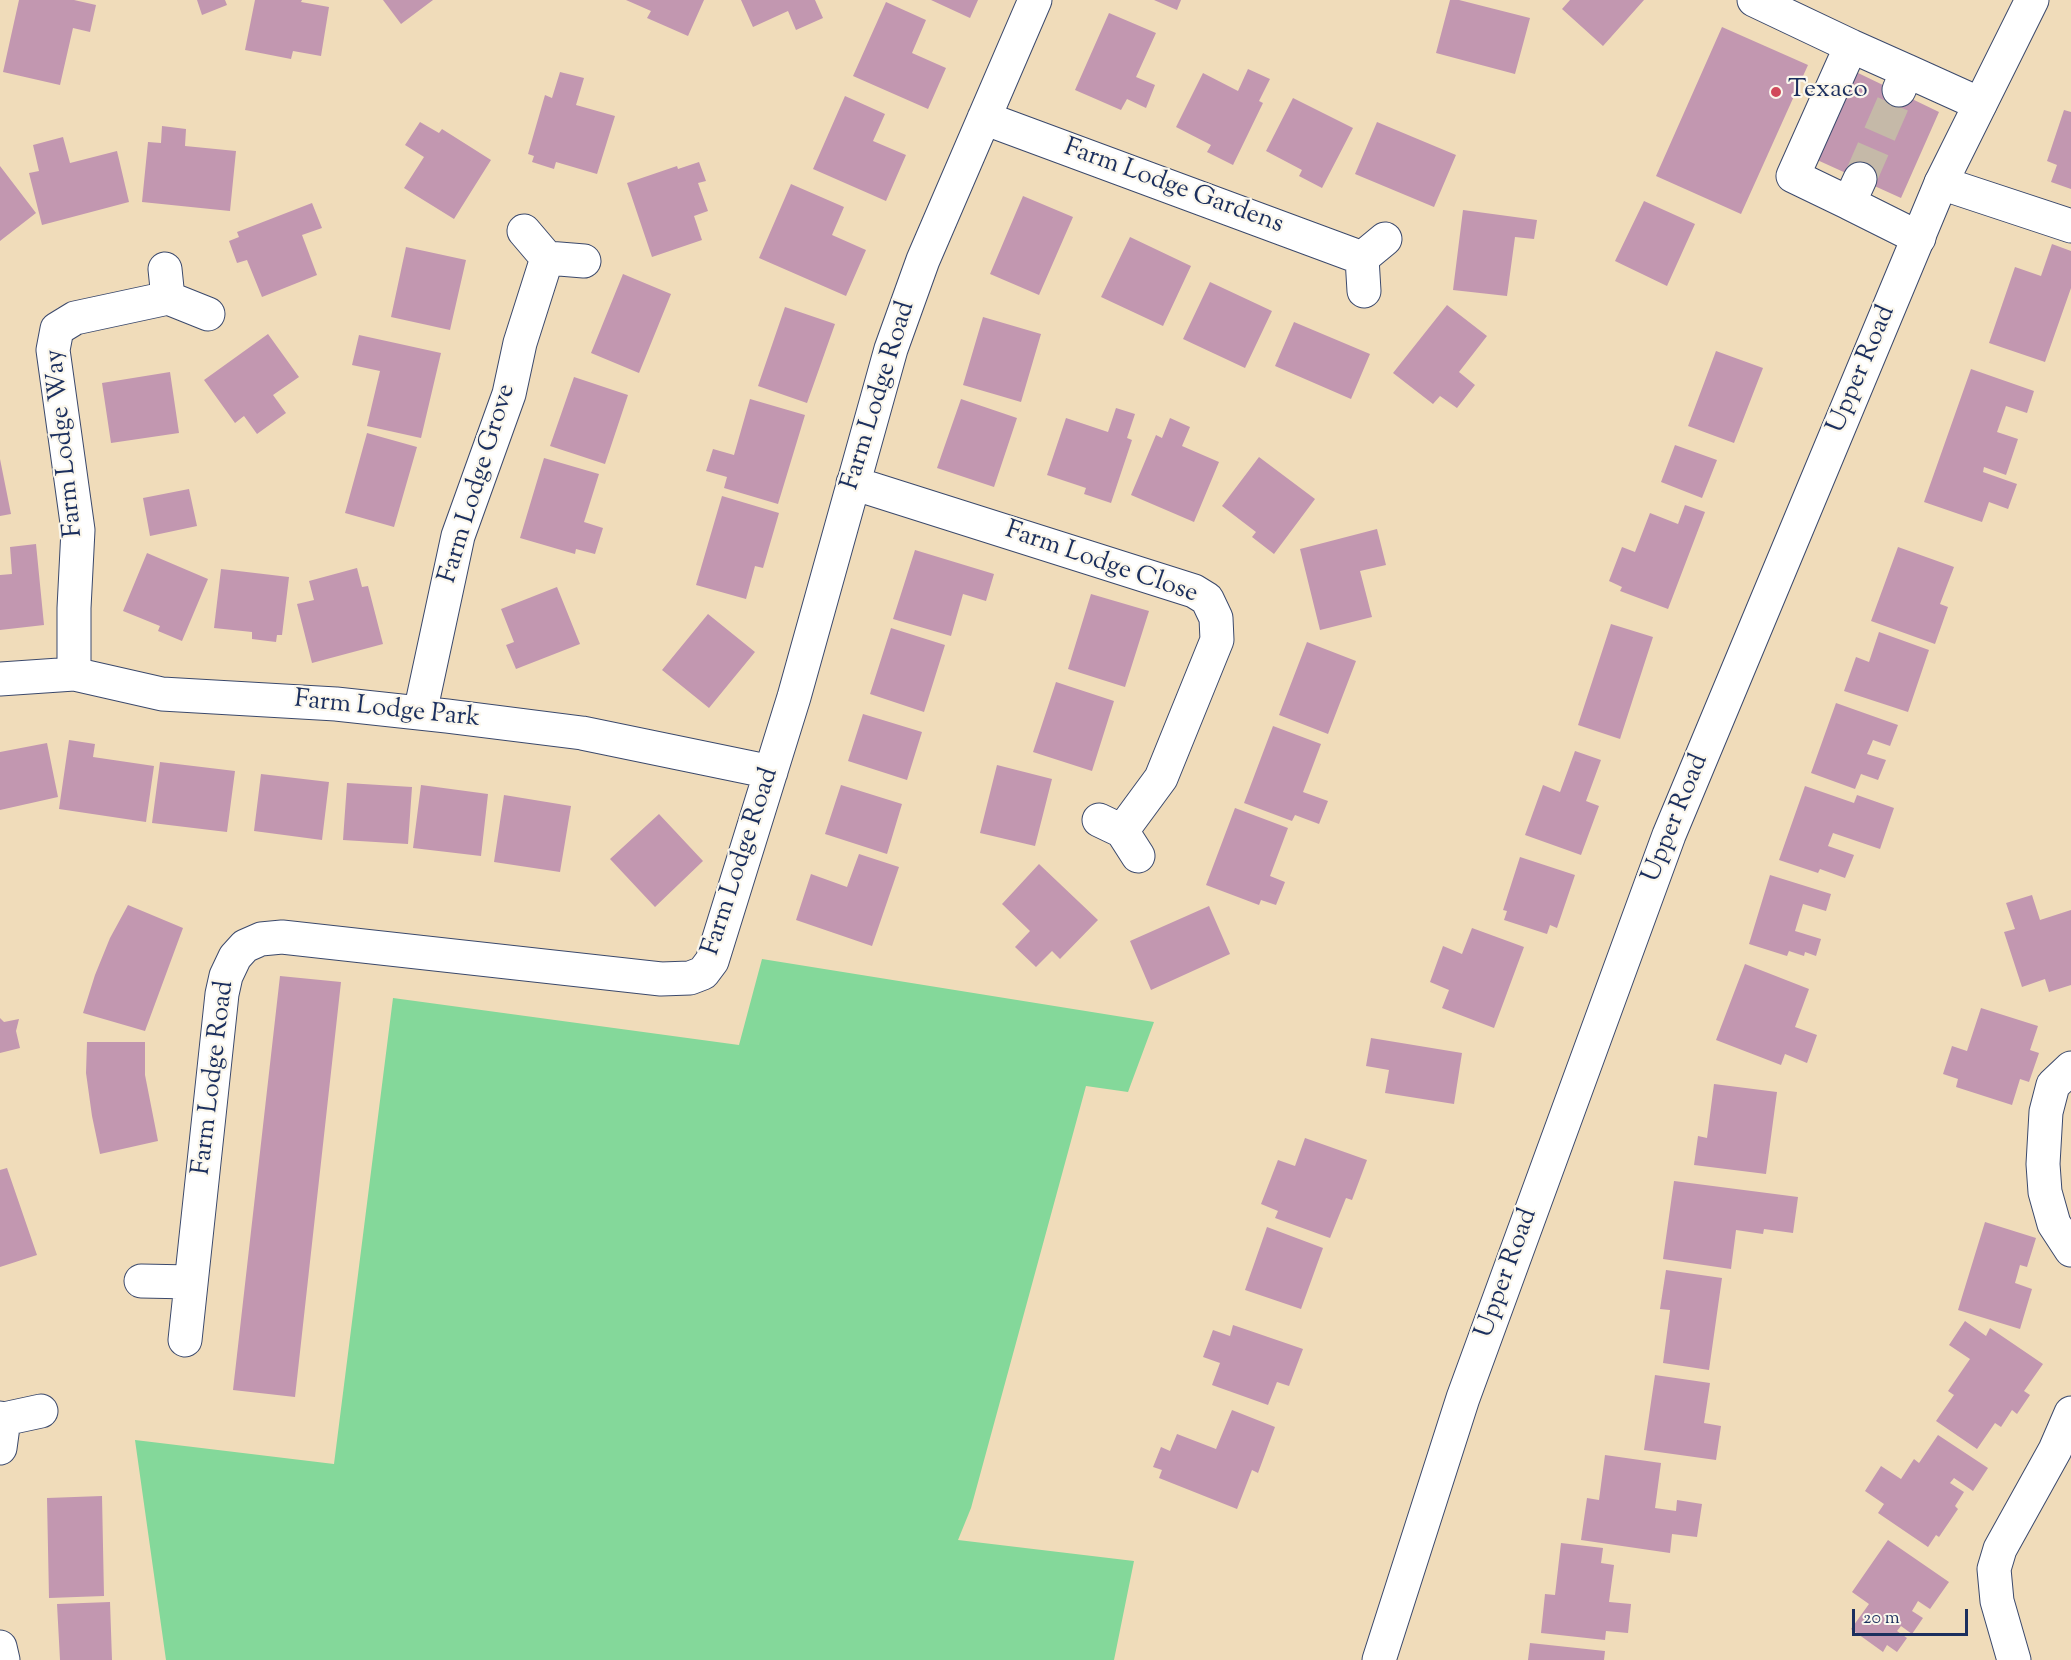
<!DOCTYPE html>
<style>
body{margin:0}
#map{position:relative;width:2071px;height:1660px;overflow:hidden;background:#f0dcba;font-family:"Sorts Mill Goudy",serif}
canvas{display:block}
.scale{position:absolute;left:1852px;top:1609px;width:116px;height:27px;box-sizing:border-box;border:3px solid #1b2f5e;border-top:0;padding-left:8px;font-size:18px;line-height:21px;white-space:nowrap;color:#1b2f5e;-webkit-text-stroke:4px #fbf7ec;paint-order:stroke}
</style>
<div id="map">
<canvas width="2071" height="1660"></canvas>
<div class="scale">20 m</div>
</div>
<script>
const ctx = document.querySelector('canvas').getContext('2d');
ctx.lineJoin = 'round';
function fillPath(path, color) { ctx.fillStyle = color; ctx.fill(path, 'evenodd'); }
const toPath = rows => new Path2D(rows.map(r => 'M' + r).join(''));
function stroke(path, color, width, dash) { ctx.strokeStyle = color; ctx.lineWidth = width; ctx.lineCap = dash ? 'butt' : 'round'; ctx.setLineDash(dash || []); ctx.stroke(path); }
function write(font, color, halo, rows, align = 'center') {
  ctx.font = font + ' "Sorts Mill Goudy",serif'; ctx.lineWidth = 4.5; ctx.setLineDash([]); ctx.textBaseline = 'middle'; ctx.strokeStyle = halo; ctx.fillStyle = color; for (const [text, x, y, turn = 0] of rows) {
    ctx.save(); ctx.translate(x, y); ctx.rotate((+turn || 0) * Math.PI / 180); ctx.textAlign = isNaN(turn) ? turn : align; if (halo) ctx.strokeText(text, 0, 0); ctx.fillText(text, 0, 0); ctx.restore();
  }
}
const green = toPath([
 [762,959,1154,1022,1128,1092,1086,1086,971,1508,958,1540,1134,1561,1114,1660,166,1660,135,1440,334,1464,393,998,739,1045]
]);
const building = toPath([
 [19,0,74,0,96,5,90,32,73,28,60,85,3,72],
 [197,0,225,0,227,5,202,15],
 [255,0,302,0,301,2,329,7,321,56,293,51,291,59,245,50],
 [383,0,433,0,401,24],
 [626,0,704,0,688,36,647,18,651,11],
 [741,0,815,0,823,18,796,30,788,11,753,27],
 [931,0,978,0,970,18],
 [1154,0,1181,0,1177,10],
 [1450,0,1459,0,1530,18,1515,74,1436,53],
 [1570,0,1644,0,1603,46,1562,9],
 [886,2,926,20,912,53,946,68,928,109,853,76],
 [1109,13,1156,33,1136,77,1155,85,1146,108,1127,99,1121,110,1075,90],
 [1722,27,1808,65,1741,214,1656,176],
 [1248,69,1270,79,1259,101,1263,103,1233,165,1207,152,1211,145,1176,127,1203,73,1238,91],
 [560,72,584,78,576,105,615,116,597,174,556,162,554,169,532,162,534,156,528,154,545,95,552,98],
 [1856,72,1939,112,1901,198,1815,159],
 [845,96,885,114,873,141,906,155,886,201,813,169],
 [1293,98,1353,128,1322,188,1299,176,1302,170,1266,151],
 [2064,110,2071,112,2071,189,2051,182,2057,165,2047,161],
 [420,122,439,133,442,129,491,160,454,219,404,188,424,157,405,145],
 [1377,122,1456,155,1434,207,1355,174],
 [162,126,186,129,185,146,236,151,230,211,142,202,148,142,161,143],
 [63,137,70,163,117,151,129,202,42,225,29,173,39,171,33,145],
 [699,162,706,181,698,183,708,211,694,216,702,240,652,257,627,183,677,166,678,169],
 [0,166,36,213,0,241],
 [791,184,844,207,832,235,866,250,846,296,759,258],
 [1023,196,1073,217,1039,295,990,274],
 [1644,201,1695,224,1667,286,1615,261],
 [312,203,322,228,302,235,317,275,262,297,247,260,237,263,229,241,239,237,237,232],
 [1463,210,1537,220,1534,239,1515,237,1507,296,1453,290],
 [1130,237,1191,266,1163,326,1101,297],
 [2052,244,2071,251,2071,288,2045,362,1989,343,2015,267,2041,276],
 [406,247,466,260,450,330,391,317],
 [623,274,671,294,639,373,591,353],
 [1210,282,1272,311,1245,368,1183,339],
 [1447,305,1487,336,1459,372,1475,385,1457,408,1440,396,1433,404,1393,373],
 [785,307,835,324,807,403,758,386],
 [983,317,1041,334,1021,402,963,385],
 [1294,322,1370,354,1351,399,1275,366],
 [268,334,299,377,273,395,286,413,257,434,244,416,235,423,204,380],
 [359,335,441,353,421,438,367,426,380,371,352,365],
 [1716,351,1763,368,1734,443,1688,426],
 [1971,369,2034,391,2027,413,2006,406,1997,432,2018,439,2006,475,1984,467,1983,472,2017,484,2008,509,1989,502,1982,522,1924,502],
 [170,372,179,433,111,443,102,383],
 [574,377,628,395,605,464,550,446],
 [750,399,805,415,778,504,724,488,727,477,706,471,713,449,734,455],
 [961,399,1017,418,994,487,937,468],
 [1116,408,1135,414,1127,438,1132,440,1111,503,1084,494,1086,488,1047,475,1066,418,1108,432],
 [1170,418,1190,427,1182,446,1219,462,1194,522,1131,495,1156,435,1162,438],
 [367,433,417,447,394,527,345,513],
 [1675,445,1717,460,1702,498,1661,482],
 [1259,457,1315,499,1274,554,1252,537,1256,532,1222,506],
 [544,458,599,474,584,522,603,528,595,554,576,549,575,554,520,538],
 [0,459,11,514,0,516],
 [189,489,197,526,150,536,143,498],
 [722,496,779,513,763,568,755,566,746,599,696,585],
 [1685,505,1705,512,1668,609,1620,591,1622,587,1609,581,1622,547,1635,552,1650,513,1678,524],
 [1377,529,1386,565,1360,571,1372,617,1320,630,1300,549],
 [36,544,44,625,0,630,0,575,12,574,10,547],
 [1898,547,1954,567,1940,604,1948,607,1935,644,1871,621],
 [915,550,994,574,986,601,963,594,951,636,893,619],
 [147,553,208,579,182,641,158,631,160,626,123,611],
 [357,568,362,587,368,586,383,644,312,663,297,604,314,600,309,581],
 [221,569,289,577,282,635,277,635,276,642,252,639,252,632,214,628],
 [557,587,580,644,516,669,506,645,514,642,501,609],
 [1091,594,1149,611,1125,687,1068,669],
 [708,614,755,652,709,708,662,670],
 [1611,624,1653,637,1620,739,1578,725],
 [891,628,945,645,924,712,870,694],
 [1879,632,1929,650,1908,712,1844,691,1856,657,1869,662],
 [1307,642,1356,661,1328,734,1279,715],
 [1056,682,1114,701,1092,771,1033,752],
 [1836,703,1898,725,1890,746,1873,740,1867,754,1886,760,1878,780,1861,774,1855,789,1811,773],
 [863,714,922,732,907,780,848,761],
 [1273,726,1321,744,1303,792,1328,801,1319,824,1295,815,1292,821,1244,803],
 [69,740,95,744,93,757,154,766,146,822,59,809],
 [47,743,58,797,0,810,0,752],
 [1575,751,1601,760,1586,801,1599,806,1581,855,1525,835,1543,785,1560,792],
 [160,762,235,771,227,832,152,823],
 [997,765,1052,779,1035,846,980,833],
 [261,774,329,782,322,840,254,831],
 [347,783,412,787,408,844,343,840],
 [421,785,488,794,481,856,413,848],
 [841,785,902,804,887,854,825,834],
 [1805,786,1854,803,1857,795,1894,808,1880,849,1833,833,1828,846,1854,855,1845,878,1820,869,1818,873,1779,860],
 [504,795,571,806,560,872,494,862],
 [1235,808,1288,828,1270,876,1285,882,1276,905,1261,900,1259,905,1206,885],
 [659,814,703,861,655,907,610,859],
 [859,854,899,867,872,946,796,920,811,874,847,887],
 [1520,857,1575,875,1557,928,1550,925,1547,934,1504,920,1507,911,1503,910],
 [1039,864,1098,920,1060,959,1052,951,1036,967,1015,947,1030,931,1002,904],
 [1770,875,1831,894,1826,911,1803,904,1795,931,1821,939,1816,956,1805,952,1804,956,1789,951,1787,956,1749,944],
 [2032,895,2040,920,2071,910,2071,985,2049,992,2045,979,2022,987,2004,932,2015,929,2006,903],
 [128,905,183,928,145,1031,83,1013,95,975,110,938],
 [1209,906,1230,954,1151,990,1130,941],
 [1472,928,1524,947,1494,1028,1442,1008,1449,990,1430,982,1443,946,1462,954],
 [1745,964,1809,989,1795,1027,1817,1035,1807,1063,1785,1054,1781,1065,1716,1040],
 [280,976,341,982,295,1397,233,1390],
 [1981,1008,2038,1026,2030,1050,2039,1053,2029,1082,2020,1079,2012,1105,1956,1087,1958,1079,1943,1074,1952,1046,1967,1051],
 [0,1018,4,1022,19,1019,16,1031,20,1048,0,1053],
 [1371,1038,1462,1053,1454,1104,1385,1093,1389,1070,1366,1066],
 [87,1042,145,1042,145,1075,158,1141,100,1154,92,1116,86,1073],
 [1714,1084,1777,1092,1766,1174,1694,1165,1698,1136,1707,1138],
 [1305,1138,1367,1160,1352,1200,1346,1198,1330,1238,1275,1218,1278,1211,1261,1204,1278,1160,1295,1166],
 [7,1168,37,1255,0,1267,0,1170],
 [1674,1181,1798,1197,1793,1233,1764,1229,1763,1234,1736,1230,1731,1269,1663,1259],
 [1985,1222,2036,1238,2027,1267,2020,1265,2015,1283,2032,1289,2020,1329,1958,1310],
 [1267,1227,1323,1248,1301,1309,1245,1290],
 [1666,1270,1722,1278,1709,1370,1663,1363,1670,1310,1660,1309],
 [1965,1321,1986,1336,1990,1328,2043,1364,2024,1391,2030,1395,2017,1414,2012,1410,2001,1427,1995,1423,1977,1449,1936,1421,1954,1395,1948,1391,1970,1359,1949,1345],
 [1233,1325,1303,1349,1289,1386,1277,1382,1268,1405,1212,1385,1220,1363,1203,1357,1213,1330,1230,1336],
 [1655,1375,1710,1383,1704,1423,1721,1426,1716,1460,1644,1450],
 [1232,1410,1275,1427,1258,1473,1252,1470,1237,1509,1159,1478,1162,1470,1153,1467,1161,1447,1170,1451,1177,1434,1216,1449],
 [1938,1435,1988,1468,1973,1491,1954,1478,1950,1483,1964,1492,1955,1506,1958,1509,1939,1537,1936,1535,1928,1547,1878,1513,1884,1504,1865,1491,1881,1466,1901,1479,1914,1459,1919,1463],
 [1605,1455,1661,1463,1655,1508,1676,1511,1677,1500,1702,1504,1697,1537,1672,1534,1670,1553,1581,1540,1587,1498,1599,1500],
 [102,1496,104,1596,49,1598,47,1498],
 [1888,1540,1949,1582,1930,1609,1918,1601,1912,1611,1923,1618,1912,1634,1901,1626,1897,1631,1907,1638,1897,1652,1887,1645,1883,1652,1851,1629,1869,1604,1852,1592],
 [1561,1543,1603,1548,1601,1563,1614,1565,1609,1602,1631,1604,1628,1633,1606,1631,1605,1640,1541,1633,1545,1594,1555,1595],
 [110,1602,112,1660,60,1660,57,1604],
 [1530,1643,1605,1651,1604,1660,1528,1660]
]);
const minorTunnel = toPath([
 [1860,179,1898,92]
]);
const minor = toPath([
 [1754,0,1851,46],
 [1899,90,1907,71,1980,104],
 [984,118,1362,258],
 [1860,179,1849,203,1919,238],
 [1941,183,2071,226],
 [1849,203,1793,176,1851,46,1907,71],
 [524,231,547,258,584,261],
 [165,269,168,298,208,314],
 [1364,291,1362,258,1385,239],
 [853,483,1194,591,1207,599,1216,618,1217,640,1161,778,1122,831],
 [74,674,74,608,78,530,53,350,57,329,75,318,168,298],
 [0,679,74,674,162,694,336,704,447,716,582,733,771,772],
 [420,713,458,536,509,394,520,343,547,258],
 [1099,820,1122,831,1138,856],
 [2071,1068,2053,1085,2046,1112,2043,1164,2045,1192,2054,1224,2071,1250],
 [141,1281,191,1282],
 [185,1340,222,994,226,976,235,957,245,946,261,939,282,937,661,979,690,978,703,973,712,961,794,697,891,349,923,260,1035,0],
 [0,1418,4,1419,41,1411],
 [0,1448,4,1419],
 [0,1647,3,1660],
 [2014,1660,1997,1601,1994,1569,2000,1549,2055,1450,2071,1413]
]);
const major = toPath([
 [1379,1660,1463,1398,1669,835,1941,183,2032,0]
]);
const markers = [
 [1776,92,6,"#d1495b"]
];
const poiNames = [
 ["Texaco",1788,92]
];
const streetNames = [
 ["Farm Lodge Gardens",1173,188,20],
 ["Upper Road",1863,370,-67],
 ["Farm Lodge Road",880,396,-73],
 ["Farm Lodge Way",66,443,-96],
 ["Farm Lodge Grove",479,484,-73],
 ["Farm Lodge Close",1101,564,19],
 ["Farm Lodge Park",387,711,6],
 ["Upper Road",1677,819,-68],
 ["Farm Lodge Road",742,862,-72],
 ["Farm Lodge Road",215,1078,-83],
 ["Upper Road",1508,1274,-70]
];
fillPath(green, '#84d89a');
fillPath(building, '#c297b0');
stroke(minorTunnel, '#c5b9a8', 33, [33, 16]);
stroke(minor, '#3b496c', 35);
stroke(major, '#3b496c', 35);
stroke(minor, '#fff', 33);
stroke(major, '#fff', 33);
for (const [x, y, r, color] of markers) { const dot = new Path2D(); dot.arc(x, y, r, 0, 2 * Math.PI); ctx.fillStyle = color; ctx.fill(dot); stroke(dot, '#fbf7ec', 2); }
write('26px', '#1b2f5e', '#fbf7ec', poiNames, 'left');
write('26px', '#1b2f5e', '#fbf7ec', streetNames);
</script>
